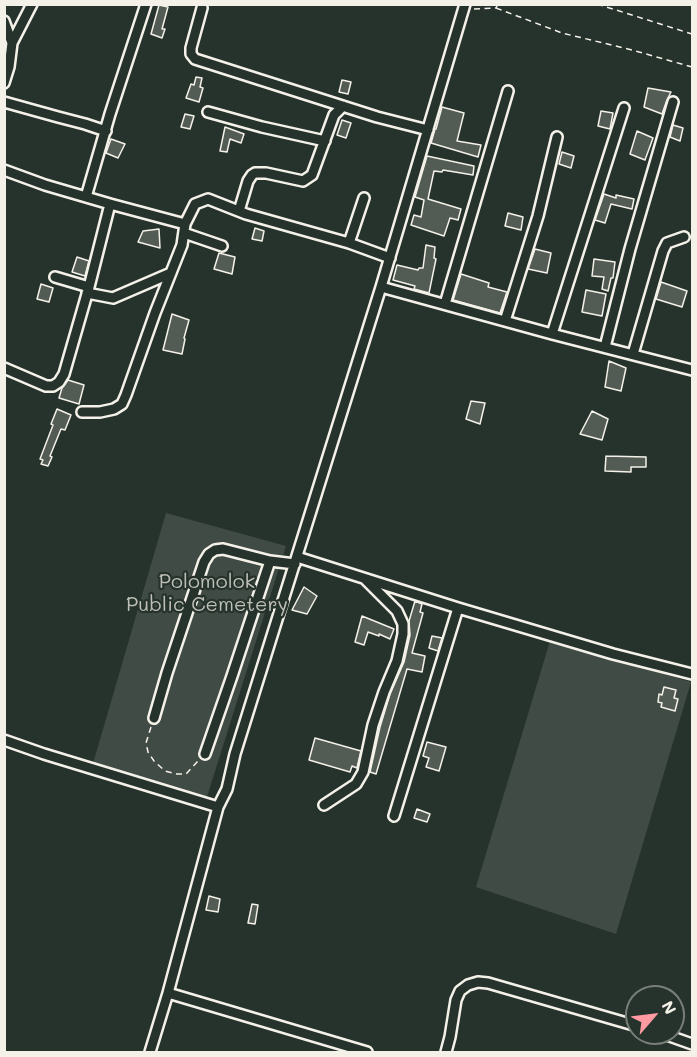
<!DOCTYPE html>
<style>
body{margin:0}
#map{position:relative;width:697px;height:1057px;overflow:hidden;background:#26332d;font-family:Mali,sans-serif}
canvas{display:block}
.frame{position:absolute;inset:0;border:6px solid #f4f1e8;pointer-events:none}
.north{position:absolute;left:625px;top:985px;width:60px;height:60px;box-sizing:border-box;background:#26332d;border:2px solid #787f78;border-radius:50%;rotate:62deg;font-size:16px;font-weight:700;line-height:24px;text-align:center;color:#f4f1e8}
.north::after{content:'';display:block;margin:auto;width:21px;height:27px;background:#ff9aa2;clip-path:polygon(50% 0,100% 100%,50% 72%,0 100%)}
</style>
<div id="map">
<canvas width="697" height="1057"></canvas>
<div class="frame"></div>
<div class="north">N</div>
</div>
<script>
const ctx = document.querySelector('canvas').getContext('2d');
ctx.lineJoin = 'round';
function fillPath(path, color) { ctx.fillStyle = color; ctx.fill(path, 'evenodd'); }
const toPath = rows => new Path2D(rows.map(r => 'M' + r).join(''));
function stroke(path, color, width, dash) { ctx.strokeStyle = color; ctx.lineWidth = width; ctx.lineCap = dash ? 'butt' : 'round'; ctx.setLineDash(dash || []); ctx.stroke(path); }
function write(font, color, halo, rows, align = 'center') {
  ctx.font = font + ' Mali,sans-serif'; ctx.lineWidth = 4.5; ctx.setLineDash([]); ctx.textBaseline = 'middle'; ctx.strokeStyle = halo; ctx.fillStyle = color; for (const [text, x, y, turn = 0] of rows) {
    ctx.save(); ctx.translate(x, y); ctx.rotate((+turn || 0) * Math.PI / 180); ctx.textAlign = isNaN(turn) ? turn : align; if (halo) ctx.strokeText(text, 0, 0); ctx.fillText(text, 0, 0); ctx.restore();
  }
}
const green = toPath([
 [166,513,286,546,205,803,92,767],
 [550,641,691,682,616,934,476,887]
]);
const building = toPath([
 [159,5,168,7,162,29,165,29,162,38,151,34,159,5],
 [196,77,202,78,200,87,203,88,199,102,186,98,191,84,194,85,196,77],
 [342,80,351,82,348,94,339,92,342,80],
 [648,88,671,92,667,100,662,114,644,107,648,88],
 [442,107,464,113,457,141,481,145,478,157,431,143,435,129,436,129,442,107],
 [601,111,613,113,610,129,598,126,601,111],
 [185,114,194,116,190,129,181,127,185,114],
 [342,120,351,123,346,138,337,135,342,120],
 [673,125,683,128,680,141,670,137,673,125],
 [225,127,244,134,241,143,230,139,227,152,220,151,225,127],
 [637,131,653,138,645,160,630,154,637,131],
 [111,139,125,144,118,158,106,153,111,139],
 [562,152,574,156,571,168,559,164,562,152],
 [427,156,474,166,473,175,443,170,442,172,434,171,428,199,461,209,458,220,450,218,444,236,411,225,414,215,421,217,424,200,415,197,427,156],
 [604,194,616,198,616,195,634,199,632,209,611,204,605,223,595,220,604,194],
 [508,213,523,217,521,230,505,226,508,213],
 [255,228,264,231,262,241,252,239,255,228],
 [159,229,160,248,138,242,143,231,159,229],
 [426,245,435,247,434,258,436,259,429,293,414,289,415,286,393,280,397,265,418,270,419,268,423,268,426,245],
 [535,249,551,253,547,273,528,269,535,249],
 [219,253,235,257,232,274,214,269,219,253],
 [77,257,89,261,85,276,72,272,77,257],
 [594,259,615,262,613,278,611,278,608,291,602,289,604,277,592,276,594,259],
 [461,274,489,283,488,287,507,292,500,313,453,300,461,274],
 [661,282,687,291,682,307,656,299,661,282],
 [41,284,53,288,49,302,37,299,41,284],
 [586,290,606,294,602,316,582,312,586,290],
 [172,314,189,320,184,338,185,339,182,354,163,350,172,314],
 [609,361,626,368,621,391,605,387,609,361],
 [68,380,84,385,79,404,59,398,62,388,68,380],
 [471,401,485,403,480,424,466,419,471,401],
 [57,409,71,415,65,430,61,429,50,456,52,457,48,466,41,464,43,460,40,459,53,425,51,424,57,409],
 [592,411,608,419,602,440,580,434,592,411],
 [606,456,646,457,646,467,631,467,631,472,605,471,606,456],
 [304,587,317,596,307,614,292,610,304,587],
 [415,601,422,604,420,612,423,613,412,653,425,656,422,672,407,669,376,774,370,772,380,727,390,694,404,662,410,635,409,621,415,601],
 [362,616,394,629,390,639,379,634,379,636,368,632,364,645,355,642,362,616],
 [432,636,442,638,438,651,429,648,432,636],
 [664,687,676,690,674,698,678,699,675,711,661,707,662,703,658,702,659,694,662,695,664,687],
 [315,738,361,751,357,768,352,766,350,772,309,760,315,738],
 [427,742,446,747,439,771,426,767,429,758,423,756,427,742],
 [417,809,430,814,427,822,414,818,417,809],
 [209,896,220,899,218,912,206,910,209,896],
 [252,904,258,905,255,924,248,923,252,904]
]);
const path = toPath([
 [597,4,692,34],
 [496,8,562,33,632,50,692,67],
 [474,9,496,8,498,4],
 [151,727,146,743,148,752,154,761,165,771,177,774,186,774,198,761]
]);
const minor = toPath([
 [202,8,191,48,191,54,195,59,377,117,428,130],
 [4,21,12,43,9,67,4,83],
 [12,43,32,4],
 [4,102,58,117,85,124,106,131],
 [208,112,262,127,325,141],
 [4,170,45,185,110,204,89,287,64,374,59,382,53,386,46,386,4,368],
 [86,197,110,114,146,4],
 [239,211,248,181,252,175,255,173,266,173,303,181,312,175,334,115,343,106],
 [185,224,195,204,208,199,246,214,349,243,390,258],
 [184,233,222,246],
 [349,243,364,198],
 [55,277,89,287],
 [381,287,552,334,692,370],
 [87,293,113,298,171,273],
 [445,304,508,91],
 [505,321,538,216,557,137],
 [552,334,624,108],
 [605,347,630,249,673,102],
 [633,354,663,251,667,243,684,237],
 [82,412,100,412,114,409,122,404,126,395,155,313,182,245,185,224,110,204],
 [297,557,458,608,613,654,692,674],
 [270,561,295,564],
 [154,718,167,673,204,562,209,554,215,550,223,549,270,561,232,676,205,754],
 [4,740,44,754,218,807],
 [324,805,356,784,363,772,373,725,384,692,397,661,403,634,403,624,397,611,365,579],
 [394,816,458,608],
 [168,993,367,1052],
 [661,1033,692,1044],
 [150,1052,168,993,218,807,227,789,235,754,381,287,465,4],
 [446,1052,450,1037,456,1000,460,991,468,985,478,982,488,983,637,1026]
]);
const parkNames = [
 ["Polomolok",207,582],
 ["Public Cemetery",207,605]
];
fillPath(green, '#414b45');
fillPath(building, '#525c55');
stroke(building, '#f4f1e8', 1.5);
stroke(minor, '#f4f1e8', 14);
stroke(path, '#f4f1e8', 1.5, [6, 4.5]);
stroke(minor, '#26332d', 9);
write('20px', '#bebfb7', '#26332d', parkNames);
</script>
